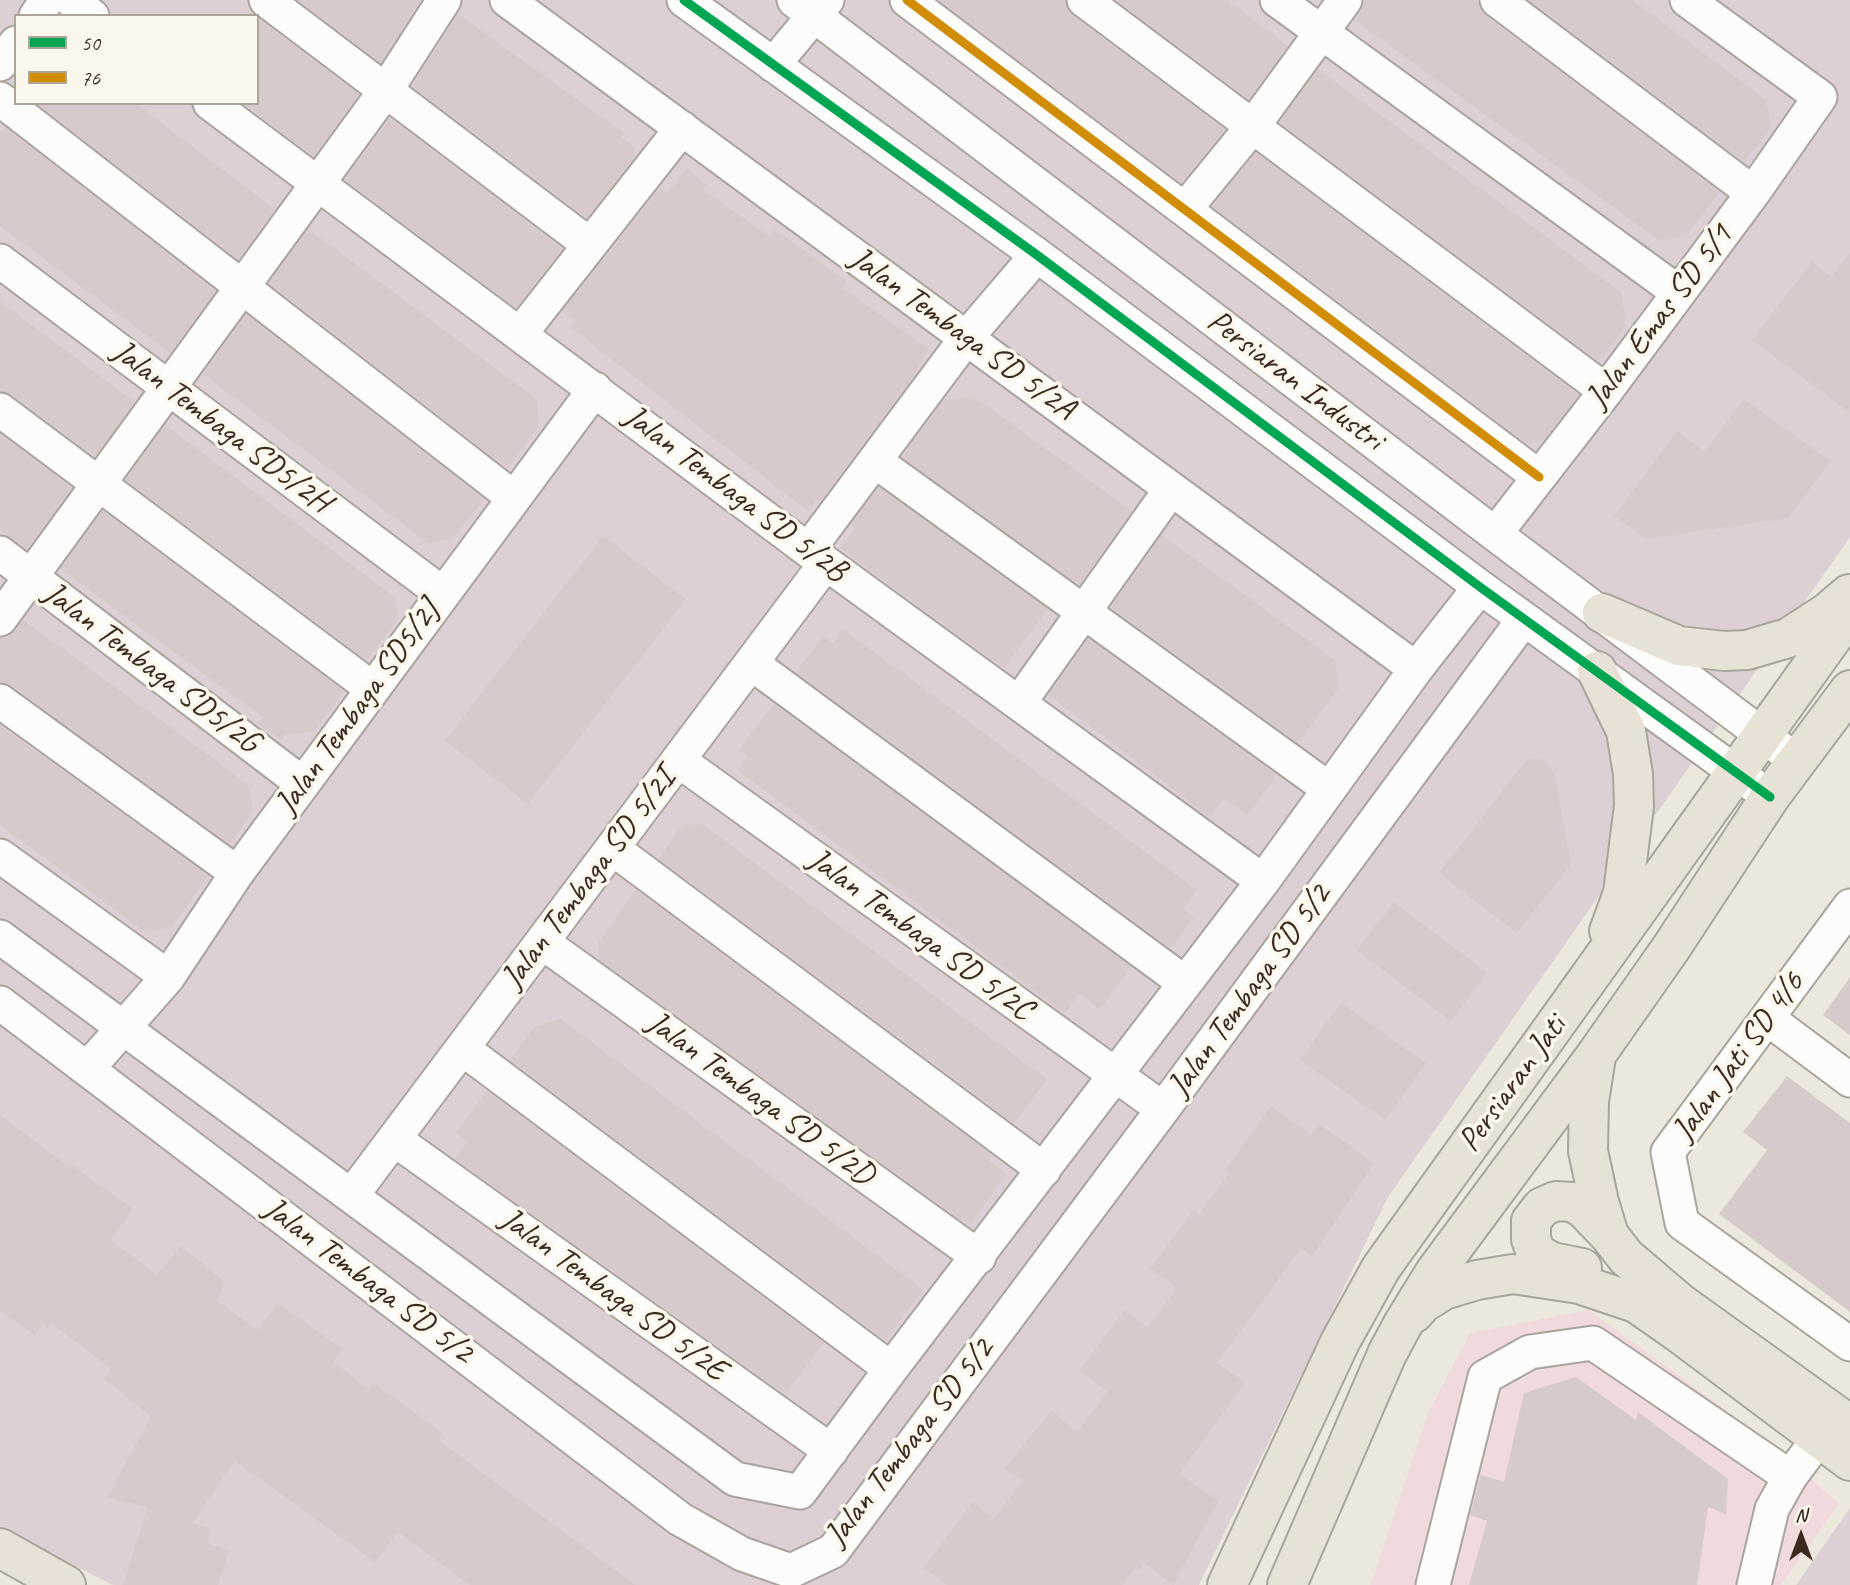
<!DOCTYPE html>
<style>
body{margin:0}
#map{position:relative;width:1850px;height:1585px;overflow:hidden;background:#ede8dd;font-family:Caveat,sans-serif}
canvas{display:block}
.legend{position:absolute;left:14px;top:14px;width:245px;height:91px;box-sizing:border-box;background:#fbf7ec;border:2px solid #aea59a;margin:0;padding:9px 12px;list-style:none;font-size:21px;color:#3b2a1e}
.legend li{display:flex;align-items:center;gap:14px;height:35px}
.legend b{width:35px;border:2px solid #aea59a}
.north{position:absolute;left:1766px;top:1501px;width:70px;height:70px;-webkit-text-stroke:5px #fbf7ec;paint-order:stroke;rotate:0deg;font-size:19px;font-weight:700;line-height:28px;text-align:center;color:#3b2a1e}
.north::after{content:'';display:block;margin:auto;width:24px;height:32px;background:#3b2a1e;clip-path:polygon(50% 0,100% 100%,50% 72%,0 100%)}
</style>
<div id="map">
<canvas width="1850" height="1585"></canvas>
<ul class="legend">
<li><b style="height:9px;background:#00a651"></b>50</li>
<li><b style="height:9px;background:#d18d06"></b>76</li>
</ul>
<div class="north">N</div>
</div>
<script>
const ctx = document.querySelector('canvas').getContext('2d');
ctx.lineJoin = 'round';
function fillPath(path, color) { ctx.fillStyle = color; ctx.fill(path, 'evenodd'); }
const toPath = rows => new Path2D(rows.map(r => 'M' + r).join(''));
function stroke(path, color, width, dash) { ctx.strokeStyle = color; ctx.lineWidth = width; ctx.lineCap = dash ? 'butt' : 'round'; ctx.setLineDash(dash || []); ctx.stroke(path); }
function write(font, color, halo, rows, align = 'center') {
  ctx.font = font + ' Caveat,sans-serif'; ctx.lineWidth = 7; ctx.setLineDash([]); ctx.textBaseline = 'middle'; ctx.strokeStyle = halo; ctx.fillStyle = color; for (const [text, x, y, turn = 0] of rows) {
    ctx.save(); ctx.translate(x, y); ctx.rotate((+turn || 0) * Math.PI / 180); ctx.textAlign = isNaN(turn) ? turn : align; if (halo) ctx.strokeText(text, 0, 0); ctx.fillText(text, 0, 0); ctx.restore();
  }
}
const built = toPath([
 [1589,1310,1776,1447,1839,1504,1781,1585,1371,1585,1429,1411,1470,1333]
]);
const industrial = toPath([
 [0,0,1850,0,1850,537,1388,1197,1199,1585,113,1585,51,1554,0,1526],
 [16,16,257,16,257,103,16,103],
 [1850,1508,1850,1585,1796,1585]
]);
const building = toPath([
 [298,0,421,0,381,63],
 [939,0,1065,0,1067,8,1072,15,1225,130,1181,183],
 [1116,0,1227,0,1288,46,1249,99],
 [1364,0,1478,0,1480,8,1485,15,1720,192,1687,235,1659,240,1354,20,1361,11],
 [1529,0,1632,0,1766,100,1771,127,1744,162],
 [458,14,624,133,621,137,634,147,635,157,587,218,412,86],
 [257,18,359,94,314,156,242,103,257,103],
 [1318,69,1621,292,1626,326,1599,361,1279,122],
 [37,103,135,103,275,209,238,260],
 [390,118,563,249,516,308,345,180],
 [5,127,216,291,170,353,0,226,0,133],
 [1256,153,1579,395,1542,442,1527,444,1212,206],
 [687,169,707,185,702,189,770,237,775,230,847,281,842,288,930,350,916,370,918,371,820,501,817,499,808,511,570,327,575,321,562,311,660,188,667,193],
 [308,229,537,399,539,425,507,468,269,283],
 [1850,252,1850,413,1752,340,1812,262,1831,277],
 [0,302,135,402,95,457,12,395,0,391],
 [246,314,484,499,454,538,428,543,203,374],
 [973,396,1132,511,1079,585,902,457,944,400],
 [1744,399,1830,461,1788,518,1647,539,1614,516,1677,431,1705,452],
 [165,425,396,598,398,619,367,660,125,480],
 [0,434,72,488,27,549,0,529],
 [879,487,1048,609,1004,668,840,548,856,527,851,524],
 [103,511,344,691,314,732,286,734,281,740,258,724,263,717,60,569],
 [1162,535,1336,661,1337,691,1298,743,1111,607],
 [603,536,686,599,528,804,445,741],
 [23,620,225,767,249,787,253,810,230,844,11,685,0,682,0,638,8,636],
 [843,629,1197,890,1183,909,1194,917,1171,948,796,672,823,636,833,643],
 [1088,639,1275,774,1276,776,1247,815,1224,798,1210,817,1048,695],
 [774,704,1131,967,1100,1009,1079,993,1065,1013,737,770,748,756,739,750],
 [0,725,208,876,171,928,145,932,0,825],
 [1528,758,1545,760,1554,773,1571,864,1517,933,1439,873],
 [702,824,1047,1079,1014,1123,659,859,682,826],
 [636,890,991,1154,987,1159,1006,1174,971,1224,965,1223,599,960,598,943],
 [1394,902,1487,973,1451,1021,1357,950],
 [1850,977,1850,1035,1823,1015],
 [1341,1003,1426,1063,1385,1120,1300,1060],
 [561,1019,923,1290,885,1340,510,1060,534,1027],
 [1787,1076,1850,1123,1850,1312,1719,1214,1767,1150,1743,1132],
 [487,1091,824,1343,785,1394,455,1159,468,1141,456,1133],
 [1271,1106,1311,1135,1319,1124,1374,1163,1312,1256,1301,1248,1217,1363,1245,1383,1179,1474,1218,1501,1173,1585,1144,1563,1139,1570,1136,1568,1122,1585,947,1585,924,1568,973,1502,994,1518,1023,1481,1005,1468,1052,1410,1076,1433,1108,1392,1079,1371,1125,1310,1148,1327,1177,1288,1150,1269,1194,1210,1199,1214,1230,1172,1226,1169],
 [0,1115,67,1165,69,1163,133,1209,110,1240,157,1275,181,1246,225,1282,217,1301,257,1330,278,1303,342,1349,333,1362,369,1389,374,1383,442,1433,439,1441,636,1585,470,1585,398,1532,375,1562,234,1460,192,1523,211,1529,207,1543,229,1550,218,1585,123,1585,148,1507,107,1498,151,1416,104,1379,111,1369,51,1323,48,1328,42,1324,35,1335,0,1311],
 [1576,1377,1636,1420,1638,1412,1728,1479,1726,1514,1708,1507,1697,1585,1469,1585,1487,1521,1470,1515,1481,1475,1504,1482,1524,1393]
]);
const minor = toPath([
 [71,0,92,16],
 [266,0,590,245],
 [507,0,1416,669],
 [684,0,1037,255,1480,587,1770,797],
 [794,0,1495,534,1797,761],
 [907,0,1539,477],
 [1084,0,1606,391],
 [1277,0,1678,292],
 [1497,0,1753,193],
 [36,16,47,0],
 [0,64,16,43],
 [773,65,827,0],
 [0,99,514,498],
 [210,103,808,550,1263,881],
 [1185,209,1253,126,1345,0],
 [0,261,443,594],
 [520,334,682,128],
 [0,410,373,689],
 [875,461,1329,789],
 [1495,534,1606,391,1753,193,1820,97,1687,0],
 [808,550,967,337,1037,255],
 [0,553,303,784],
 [0,619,386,90,444,0],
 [751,663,1185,983],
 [0,701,237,873],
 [1019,703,1171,489],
 [678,760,1163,1109],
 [612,848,1044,1170],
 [0,856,168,977],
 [1850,906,1668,1152,1682,1223,1850,1344],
 [0,937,735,1479,800,1492,891,1369,1263,881,1416,669,1480,587],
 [542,942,979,1257],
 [0,1003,680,1519,742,1554,791,1571,833,1551,1163,1109,1524,619],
 [1767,1018,1850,1080],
 [463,1049,891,1369],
 [88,1068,168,977,237,873,595,389],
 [394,1139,831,1451],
 [352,1195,826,563],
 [1433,1585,1485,1377,1530,1352,1593,1343,1790,1477],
 [1754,1585,1772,1509,1790,1477,1819,1438]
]);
const major = toPath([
 [1602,613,1679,646,1724,651,1747,650,1788,638,1828,612,1849,594],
 [1597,671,1626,731,1633,774,1634,806,1623,893,1609,931],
 [1596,1057,1589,1101,1588,1151,1599,1202,1609,1235,1626,1257,1680,1303,1850,1425],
 [1582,1268,1552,1262,1536,1253,1531,1239,1531,1221,1542,1207,1556,1201,1573,1202,1584,1209,1609,1235],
 [1414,1313,1423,1303,1444,1290,1477,1280,1513,1274,1579,1284,1636,1303,1679,1333,1850,1461],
 [1227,1585,1340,1342,1381,1268,1850,613],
 [1287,1585,1387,1354,1403,1324,1435,1272,1596,1055,1671,948,1770,797,1850,690]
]);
const highway = toPath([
 [0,1548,66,1585]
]);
const bus1 = toPath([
 [684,0,1037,255,1480,587,1770,797]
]);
const bus2 = toPath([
 [907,0,1539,477]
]);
const streetNames = [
 ["Jalan Emas SD 5/1",1660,317,-53],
 ["Jalan Tembaga SD 5/2A",962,334,36],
 ["Persiaran Industri",1295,381,37],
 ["Jalan Tembaga SD5/2H",221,427,37],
 ["Jalan Tembaga SD 5/2B",735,494,37],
 ["Jalan Tembaga SD5/2G",151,668,37],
 ["Jalan Tembaga SD5/2J",358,708,-54],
 ["Jalan Tembaga SD 5/2I",589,879,-53],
 ["Jalan Tembaga SD 5/2C",920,935,36],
 ["Jalan Tembaga SD 5/2",1250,991,-54],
 ["Jalan Jati SD 4/6",1739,1057,-54],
 ["Persiaran Jati",1513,1084,-54],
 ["Jalan Tembaga SD 5/2D",760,1099,36],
 ["Jalan Tembaga SD 5/2",368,1281,37],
 ["Jalan Tembaga SD 5/2E",613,1295,36],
 ["Jalan Tembaga SD 5/2",910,1443,-52]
];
fillPath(built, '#f1dade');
fillPath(industrial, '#ddd0d5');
fillPath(building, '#d7caca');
stroke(minor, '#a9a49d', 37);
stroke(major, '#a9a49d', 42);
stroke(highway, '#a9a49d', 42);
stroke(minor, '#fcfcfa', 33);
stroke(major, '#e7e2d5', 38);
stroke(highway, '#e7e2d5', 38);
stroke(bus1, '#00a651', 9);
stroke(bus2, '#d18d06', 9);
write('33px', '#3b2a1e', '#fbf7ec', streetNames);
</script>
